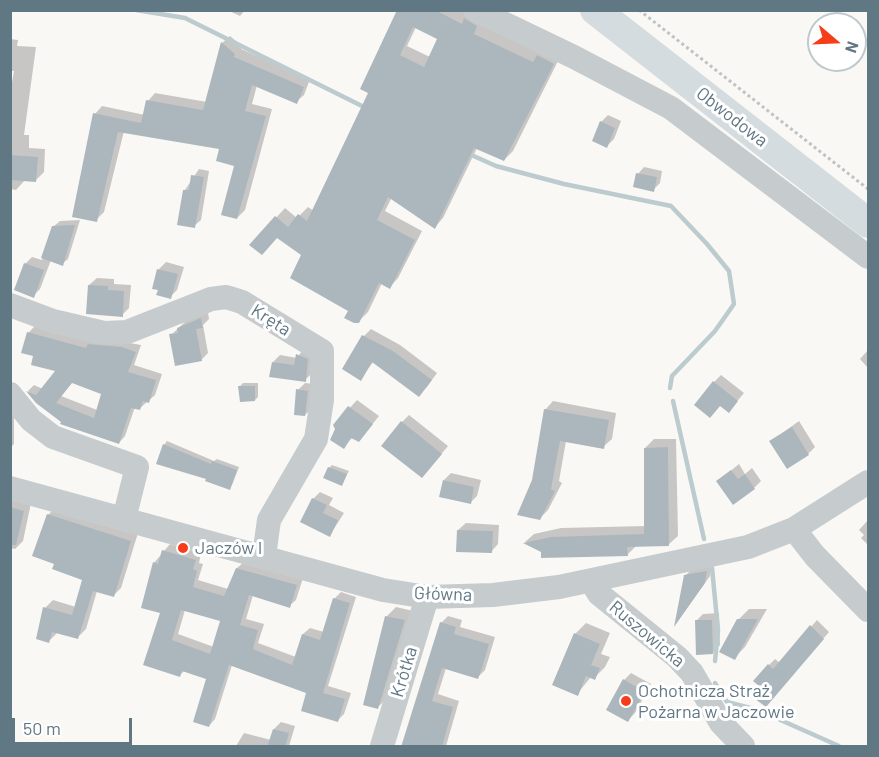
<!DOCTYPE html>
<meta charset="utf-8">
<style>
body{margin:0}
#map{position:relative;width:879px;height:757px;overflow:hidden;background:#f9f8f5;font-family:Barlow,sans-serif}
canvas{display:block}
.frame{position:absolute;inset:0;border:12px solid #607784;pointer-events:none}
.north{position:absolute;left:807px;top:12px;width:60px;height:60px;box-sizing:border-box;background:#fff;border:2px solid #bfc9ce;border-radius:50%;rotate:109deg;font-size:16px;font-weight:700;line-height:24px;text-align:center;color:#607784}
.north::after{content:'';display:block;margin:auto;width:21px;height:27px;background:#f63c18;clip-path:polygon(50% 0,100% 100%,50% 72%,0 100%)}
.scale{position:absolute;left:12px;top:718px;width:120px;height:27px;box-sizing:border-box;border:3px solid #607784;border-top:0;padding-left:8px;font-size:18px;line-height:21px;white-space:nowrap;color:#607784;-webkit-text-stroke:4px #fff;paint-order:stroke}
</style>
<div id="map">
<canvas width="879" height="757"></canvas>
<div class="frame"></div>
<div class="north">N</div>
<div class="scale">50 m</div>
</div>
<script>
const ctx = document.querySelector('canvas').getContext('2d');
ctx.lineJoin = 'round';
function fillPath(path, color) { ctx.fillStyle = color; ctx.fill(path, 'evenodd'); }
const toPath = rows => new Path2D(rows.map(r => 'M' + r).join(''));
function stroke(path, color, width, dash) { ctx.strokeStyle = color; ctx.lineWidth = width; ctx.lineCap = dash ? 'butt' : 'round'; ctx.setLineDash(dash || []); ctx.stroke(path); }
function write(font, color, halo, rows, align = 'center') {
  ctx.font = font + ' Barlow,sans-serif'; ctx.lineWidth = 6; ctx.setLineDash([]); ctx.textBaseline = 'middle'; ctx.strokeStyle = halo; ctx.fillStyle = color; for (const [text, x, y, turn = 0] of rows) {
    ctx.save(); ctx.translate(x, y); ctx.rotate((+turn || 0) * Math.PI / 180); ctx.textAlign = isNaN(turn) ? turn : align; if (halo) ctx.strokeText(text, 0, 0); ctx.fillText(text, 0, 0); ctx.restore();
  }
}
const shadow = toPath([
 [227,10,245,10,240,16],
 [399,10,461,10,561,55,513,151,504,160,477,148,443,218,435,227,392,197,385,211,422,231,398,278,390,287,382,283,368,312,359,321,303,255,278,237,251,245,285,208,297,218,308,207,314,211,370,92],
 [416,27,439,38,430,57,407,46],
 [230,36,242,46,241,49,310,79,304,95,296,102,257,85,252,104,272,109,245,210,237,218,236,165,221,148,124,131,104,212,96,220,95,114,102,106,145,115,148,101,155,93,207,102,222,43],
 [10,39,18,40,17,46,36,47,24,135,29,135,29,148,45,149,44,172,35,181,25,180,16,190,10,189,10,94,14,71,10,71],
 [608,115,621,121,614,139,607,146,601,122],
 [644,167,662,171,660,183,653,190,638,174],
 [199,169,209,171,201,220,194,226,185,190],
 [80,220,68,259,62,264,51,260,40,289,33,296,25,264,32,257,42,260,53,227,60,221],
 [166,262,184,267,177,290,170,297,159,269],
 [97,278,114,279,114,284,131,285,129,308,122,315,89,285],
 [208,312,209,319,203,325,208,353,201,360,171,335,186,321],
 [35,326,141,345,134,365,162,374,155,395,139,409,135,407,125,436,119,443,63,422,37,402,28,391,34,385,43,389,57,370,35,355,28,333],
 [72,382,103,393,97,410,61,396],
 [371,329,400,345,437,373,426,388,374,361,360,379,364,336],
 [304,348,314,352,312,373,305,380,273,362,280,355,297,358],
 [868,350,868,368,860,359],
 [721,375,744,393,729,411,720,405,714,382],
 [243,383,258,383,258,397,255,400,240,386],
 [305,383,314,384,312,408,305,415,298,390],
 [357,400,379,416,359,441,353,437,343,447,334,425],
 [553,401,616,413,612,439,603,447,566,441,559,481,562,483,548,510,539,519,533,480,545,410],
 [10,411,14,411,14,444,10,448],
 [409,415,448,446,429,469,402,422],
 [799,421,815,447,808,454,771,441],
 [654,439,676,439,678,536,668,545,637,545,627,555,543,551,525,542,534,534,561,528,646,526,645,448],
 [167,441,214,461,217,459,239,467,232,485,229,488,208,478,164,445],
 [739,464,745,474,752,468,761,481,754,488,718,481],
 [332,465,349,471,342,484,329,468],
 [451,473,481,480,477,496,470,503,444,480],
 [320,492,333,498,329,505,344,513,330,535,313,499],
 [10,498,31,503,23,541,15,549,10,548],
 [56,507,138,533,121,588,113,596,97,591,86,629,78,637,58,632,49,641,45,608,53,600,76,607,84,579,56,563,48,515],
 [868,520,868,545,861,538,864,535,859,530],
 [466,523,499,525,498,544,491,552,458,530],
 [170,544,201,553,199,563,203,564,198,580,228,589,237,568,244,562,303,578,296,600,289,606,253,595,246,619,264,624,258,643,296,657,303,634,310,628,324,632,334,599,341,592,356,597,328,686,351,693,344,714,338,720,308,692,232,665,215,719,209,726,208,678,185,670,179,676,162,612,154,563],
 [185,610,222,620,214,647,178,634],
 [711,566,710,576,679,619,685,576,691,570],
 [396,607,413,611,387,698,378,707,387,616],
 [749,609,767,609,745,647,734,658,738,620],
 [719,613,720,645,713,653,696,621,703,614],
 [448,616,462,620,460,627,495,637,485,670,478,677,446,668,438,694,459,701,446,746,406,746,441,623],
 [817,620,829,632,772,699,761,686,769,665,775,659,780,663],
 [586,623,610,633,601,654,610,657,605,667,594,678,591,677,577,694,575,634],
 [631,673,651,684,635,713,628,720,624,680],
 [281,722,295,726,289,746,236,746,244,733,271,740,274,729]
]);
const stream = toPath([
 [136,10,185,18,366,108],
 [467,153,496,166,564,184,671,206,707,244,729,271,734,304,715,331,672,376,670,388],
 [673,401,704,539],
 [712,568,718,630,715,661],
 [715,683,727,702,758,710,839,746]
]);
const building = toPath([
 [397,10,435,10,462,24,464,18,477,26,474,34,533,62,537,55,554,64,504,161,474,148,435,229,388,197,377,220,415,240,390,289,379,283,359,323,354,323,344,318,348,311,290,278,301,255,277,238,262,255,249,245,275,216,288,227,298,214,307,221,368,93,360,89],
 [413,27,437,39,424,67,400,55],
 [221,42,235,54,234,57,304,87,297,104,252,85,245,111,266,116,237,219,221,215,234,166,216,161,219,149,118,132,97,222,72,217,93,113,141,123,146,100,203,110],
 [600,121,615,128,607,148,592,141],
 [10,155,38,157,36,182,10,180],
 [636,173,657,177,654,192,633,187],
 [191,175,204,177,195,228,177,225,183,190,189,190],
 [75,225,63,266,41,258,52,226],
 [24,263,44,270,34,298,14,290],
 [157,269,178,274,171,299,156,295,158,290,152,289],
 [88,285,108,286,108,290,124,291,123,317,86,314],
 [201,318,203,328,196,329,202,361,175,366,169,334,178,333,177,328],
 [27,332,86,348,88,344,122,347,136,352,128,372,156,380,149,403,143,401,140,410,131,408,119,444,60,424,61,422,36,403,26,391,36,395,55,371,31,365,33,356,21,353],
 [72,383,101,394,94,418,56,403],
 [362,335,393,351,432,380,419,397,372,362,361,381,342,369],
 [296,354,308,359,306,382,269,377,272,362,294,365],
 [713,381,738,401,729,413,720,406,710,418,694,405],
 [238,386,255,386,255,401,240,402],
 [296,389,308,391,305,416,294,415],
 [348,406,373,424,359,442,351,438,344,449,330,440,335,429,333,425],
 [544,409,609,420,604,449,560,441,551,489,555,491,540,520,517,515,532,480],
 [401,421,442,454,422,478,381,446],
 [792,427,809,455,787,469,769,441],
 [163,444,211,464,212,461,237,470,230,490,205,481,206,479,156,464],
 [668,447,669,546,627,547,628,556,541,558,541,552,523,543,551,537,644,534,644,448],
 [328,467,347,474,342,486,323,478],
 [731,470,738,479,745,474,755,489,733,505,716,481],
 [443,480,474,487,471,504,439,497],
 [312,498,327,505,323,513,338,520,330,537,300,522],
 [10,507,24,511,16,545,10,545],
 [47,514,131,541,114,597,93,591,78,639,52,632,49,643,36,639,43,607,72,615,82,580,52,569,54,564,32,556],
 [457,530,493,531,492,553,456,552],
 [162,550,196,560,193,569,197,571,193,587,224,596,236,568,297,585,290,608,249,595,240,625,258,630,253,649,292,665,302,634,320,640,333,598,350,603,323,693,345,699,338,722,301,711,306,693,229,665,209,727,193,722,206,679,182,671,180,677,143,665,160,613,141,608,153,562,158,564],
 [181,610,220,621,210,654,172,640],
 [707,571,705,583,674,627,684,575],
 [385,616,405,620,378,709,363,705],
 [737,619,758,619,735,660,719,652],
 [695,620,712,620,713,654,696,655],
 [440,622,456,627,454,634,489,644,482,668,478,679,442,668,432,701,453,707,442,747,401,747],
 [810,625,824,639,766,707,751,696,759,686,753,681,768,664,773,669],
 [574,633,600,644,591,665,600,668,595,680,586,676,578,696,552,685],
 [623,679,645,692,628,722,606,710],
 [273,729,289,733,285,747,267,747]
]);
const path = toPath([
 [639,10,868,189]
]);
const minor = toPath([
 [476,10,574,57,671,108,868,257],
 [10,305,53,321,104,333,127,332,211,299,226,297,242,302,322,351,322,400,316,439,269,520,264,556],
 [10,394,31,420,53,437,137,467,124,519],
 [10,488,383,590,427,597,493,595,559,587,748,547,794,529,868,482],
 [794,529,815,556,868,610],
 [591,581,599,594,677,657,692,673,721,723,743,746],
 [382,746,427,597]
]);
const major = toPath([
 [595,10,868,223]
]);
const markers = [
 [183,548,6,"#f63c18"],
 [626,701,6,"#f63c18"]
];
const streetNames = [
 ["Obwodowa",732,117,38],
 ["Kręta",271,320,32],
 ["Główna",443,594,2],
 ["Ruszowicka",647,634,40],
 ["Krótka",404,672,-73]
];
const poiNames = [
 ["Jaczów I",195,548],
 ["Ochotnicza Straż",638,691],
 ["Pożarna w Jaczowie",638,712]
];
fillPath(shadow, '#0003');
stroke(stream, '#bccbce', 4.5);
fillPath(building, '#abb7bc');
stroke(path, '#bfc3c4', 3, [3, 3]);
stroke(minor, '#c6cbce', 24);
stroke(major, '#d5dcdf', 30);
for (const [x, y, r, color] of markers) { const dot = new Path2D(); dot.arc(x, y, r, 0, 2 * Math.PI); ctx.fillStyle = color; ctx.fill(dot); stroke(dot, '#fff', 2); }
write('18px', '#607784', '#fff', streetNames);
write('18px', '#607784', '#fff', poiNames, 'left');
</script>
